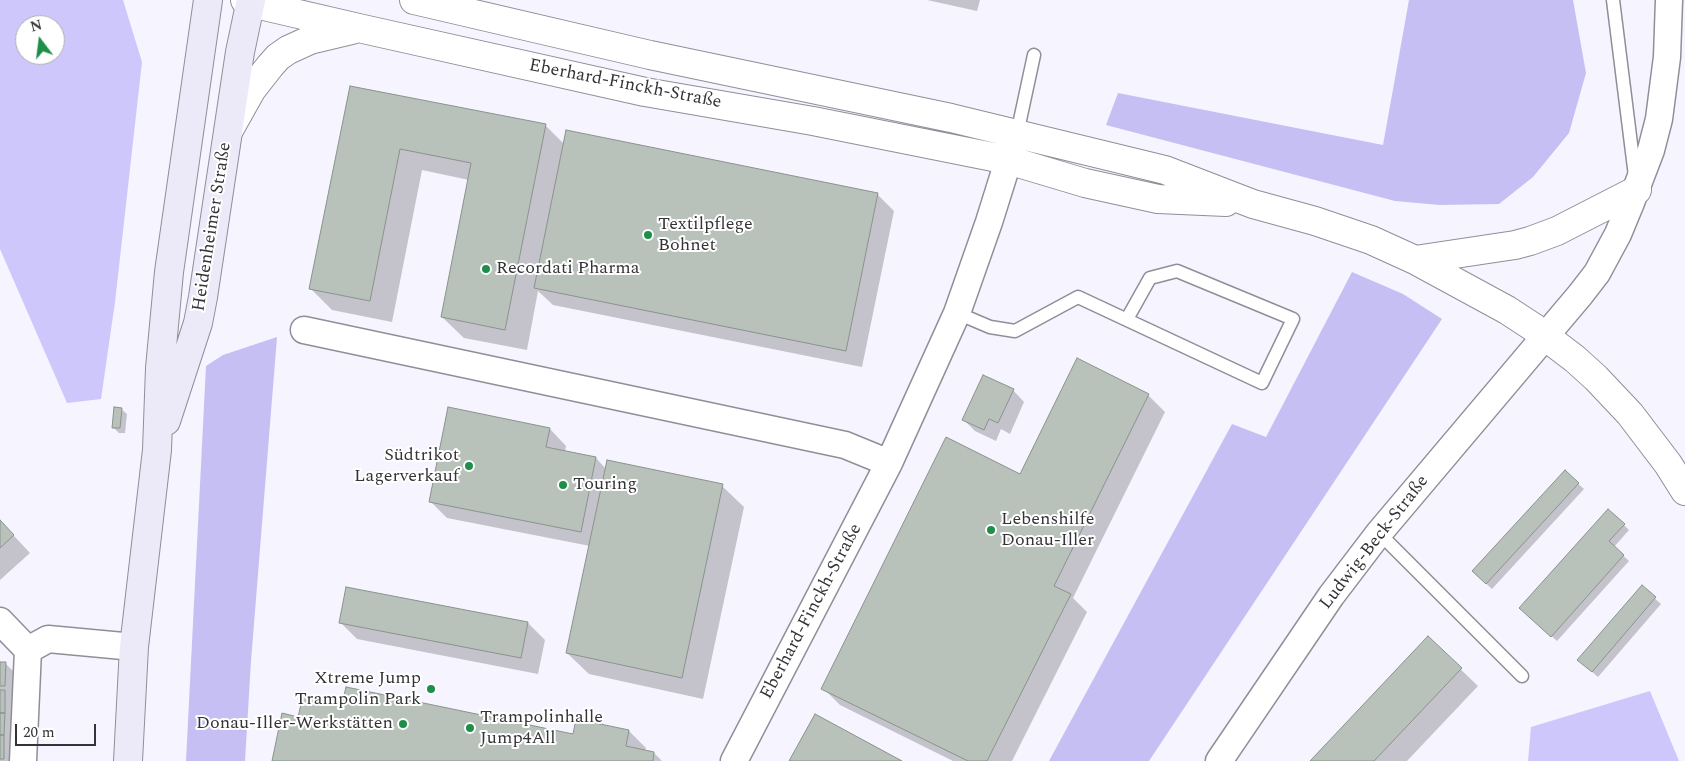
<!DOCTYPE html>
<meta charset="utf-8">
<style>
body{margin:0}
#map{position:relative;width:1685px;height:761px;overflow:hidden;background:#f5f4ff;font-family:Spectral,serif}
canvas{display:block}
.north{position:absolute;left:15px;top:15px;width:50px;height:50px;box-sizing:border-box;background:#fff;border:1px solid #aeaeaf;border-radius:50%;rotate:345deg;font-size:14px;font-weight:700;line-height:20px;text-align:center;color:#343438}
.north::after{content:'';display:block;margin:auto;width:18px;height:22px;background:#1d8f49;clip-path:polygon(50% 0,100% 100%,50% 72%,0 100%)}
.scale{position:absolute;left:15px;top:724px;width:81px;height:22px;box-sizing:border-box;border:2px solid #343438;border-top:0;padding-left:6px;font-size:15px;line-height:18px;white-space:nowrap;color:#343438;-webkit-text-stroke:4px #fff;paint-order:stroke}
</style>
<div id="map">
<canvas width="1685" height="761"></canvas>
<div class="north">N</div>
<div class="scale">20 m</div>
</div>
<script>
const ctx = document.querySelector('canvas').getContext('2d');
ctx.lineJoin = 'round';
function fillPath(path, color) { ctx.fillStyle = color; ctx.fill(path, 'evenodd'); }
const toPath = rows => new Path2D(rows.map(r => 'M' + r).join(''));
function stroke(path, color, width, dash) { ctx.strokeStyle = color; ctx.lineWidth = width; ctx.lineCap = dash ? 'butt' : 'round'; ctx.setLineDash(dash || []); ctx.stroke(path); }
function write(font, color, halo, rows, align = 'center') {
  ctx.font = font + ' Spectral,serif'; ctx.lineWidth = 4; ctx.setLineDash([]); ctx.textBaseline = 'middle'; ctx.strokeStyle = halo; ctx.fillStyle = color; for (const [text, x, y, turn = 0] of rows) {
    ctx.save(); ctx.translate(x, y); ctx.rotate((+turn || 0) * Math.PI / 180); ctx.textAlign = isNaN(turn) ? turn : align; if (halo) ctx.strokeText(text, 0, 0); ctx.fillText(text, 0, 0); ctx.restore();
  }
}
const green = toPath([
 [0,0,123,0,142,62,115,302,101,399,67,403,0,249],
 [25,25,55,25,55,55,25,55],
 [1650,691,1679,761,1528,761,1531,727]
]);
const forest = toPath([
 [1409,0,1573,0,1586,73,1569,133,1533,177,1499,204,1440,205,1395,201,1106,125,1118,93,1383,145],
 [1352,272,1403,294,1442,319,1149,761,1049,761,1232,424,1266,437],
 [277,337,251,661,245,761,186,761,206,366,223,355]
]);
const shadow = toPath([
 [927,0,980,0,977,11],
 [351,87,545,125,565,145,877,194,894,211,862,367,553,305,538,291,527,350,464,338,442,317,469,180,422,170,392,322,332,310,311,289],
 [1077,360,1149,396,1165,412,1073,598,1087,612,1012,761,953,761,840,705,823,688,1020,475],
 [1013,390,1024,402,1010,434,1001,429,996,441,975,431,964,420],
 [121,409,127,414,125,433,119,433,113,427],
 [550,429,566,446,565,452,596,458,606,469,722,486,744,507,703,699,589,674,567,653,590,546,447,518,430,501],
 [1565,472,1584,489,1492,589,1479,577],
 [0,521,30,553,0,580],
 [1624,525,1629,530,1614,547,1629,561,1557,641,1526,613],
 [1642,587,1661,604,1598,677,1584,665],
 [340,622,528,623,545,640,538,674,357,639],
 [1428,638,1478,686,1407,761,1312,761],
 [0,663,5,663,22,680,20,761,0,761],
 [343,705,574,735,629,731,646,748,645,751,654,753,662,761,274,761,299,718]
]);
const building = toPath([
 [350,86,546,124,505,330,441,317,471,163,400,149,370,301,309,289,350,86],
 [566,130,878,193,846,351,534,288,566,130],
 [1077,358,1149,394,1054,586,1071,594,987,761,968,761,821,689,946,437,1020,474,1077,358],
 [983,375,1014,389,998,423,989,419,984,430,962,420,983,375],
 [114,407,122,408,120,428,112,428,114,407],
 [448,407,550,428,546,447,596,457,581,532,429,502,448,407],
 [607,460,723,484,682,678,566,653,607,460],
 [1565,470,1579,483,1486,584,1472,571,1565,470],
 [1608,509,1625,524,1609,541,1624,555,1551,637,1519,608,1608,509],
 [0,520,14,535,0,548,0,520],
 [1642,585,1656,597,1592,672,1577,660,1642,585],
 [346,587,528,622,521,658,339,623,346,587],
 [1428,636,1462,668,1374,761,1310,761,1428,636],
 [0,662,6,662,5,686,0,686,0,662],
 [346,687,573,734,576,719,629,730,626,746,654,752,653,761,272,761,282,713,298,717,303,696,342,704,346,687],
 [0,690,5,690,5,713,0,713,0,690],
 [0,713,5,713,4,735,0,735,0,713],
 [815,714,902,761,789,761,815,714],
 [0,735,4,735,4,759,0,759,0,735]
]);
const service = toPath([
 [1613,0,1635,176],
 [1017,134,1034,55],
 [957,313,990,327,1015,331,1078,297,1262,383,1293,319,1177,271,1150,278,1127,319],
 [1379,533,1522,676]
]);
const minor = toPath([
 [304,330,845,445,889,463],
 [0,621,28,650,23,761],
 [28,650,48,639,134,647],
 [734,761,889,463,957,313,989,222,1015,139],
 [1219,761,1331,596,1379,533,1580,295,1597,273,1618,234,1630,205,1651,150,1659,119,1667,57,1669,0]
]);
const tertiary = toPath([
 [245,0,251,3,363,29,645,92,813,121,1008,160,1085,183,1158,199,1226,202],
 [414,0,650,55,951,118,1165,170,1253,204,1315,221,1371,240,1415,260,1507,310,1533,327,1575,359,1596,378,1630,414,1668,464,1685,491],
 [229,130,252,89,270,66,278,57,288,50,310,40,352,30],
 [1415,260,1515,245,1530,241,1557,231,1637,190]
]);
const secondary = toPath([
 [166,421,198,323,203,297,240,52,251,0],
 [128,761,134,647,157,450,160,368,169,272,208,0]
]);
const markers = [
 [648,235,5,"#1d8f49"],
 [486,269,5,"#1d8f49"],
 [469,466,5,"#1d8f49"],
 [563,485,5,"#1d8f49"],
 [991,530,5,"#1d8f49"],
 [431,689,5,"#1d8f49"],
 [403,724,5,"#1d8f49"],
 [470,728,5,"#1d8f49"]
];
const streetNames = [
 ["Eberhard-Finckh-Straße",625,85,11],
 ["Heidenheimer Straße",213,227,-81],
 ["Ludwig-Beck-Straße",1375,543,-52],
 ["Eberhard-Finckh-Straße",812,612,-62]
];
const poiNames = [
 ["Textilpflege",658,225],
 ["Bohnet",658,246],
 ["Recordati Pharma",496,269],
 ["Südtrikot",459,456,"right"],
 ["Lagerverkauf",459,477,"right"],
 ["Touring",573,485],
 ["Lebenshilfe",1001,520],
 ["Donau-Iller",1001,541],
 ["Xtreme Jump",421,679,"right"],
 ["Trampolin Park",421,700,"right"],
 ["Trampolinhalle",480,718],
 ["Jump4All",480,739],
 ["Donau-Iller-Werkstätten",393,724,"right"]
];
fillPath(green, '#cdc7fb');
fillPath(forest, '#c6bff4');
fillPath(shadow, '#0003');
fillPath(building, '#b9c2ba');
stroke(building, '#89928b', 1);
stroke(service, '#8f8f98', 15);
stroke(minor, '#8f8f98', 29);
stroke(tertiary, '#8f8f98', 30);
stroke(secondary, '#8f8f98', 30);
stroke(service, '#fff', 12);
stroke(minor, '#fff', 26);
stroke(tertiary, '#fff', 28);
stroke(secondary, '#eceaf9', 28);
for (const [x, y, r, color] of markers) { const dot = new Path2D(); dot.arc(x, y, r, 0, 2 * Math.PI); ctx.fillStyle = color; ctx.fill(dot); stroke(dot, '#fff', 2); }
write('18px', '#343438', '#fff', streetNames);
write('18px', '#343438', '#fff', poiNames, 'left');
</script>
